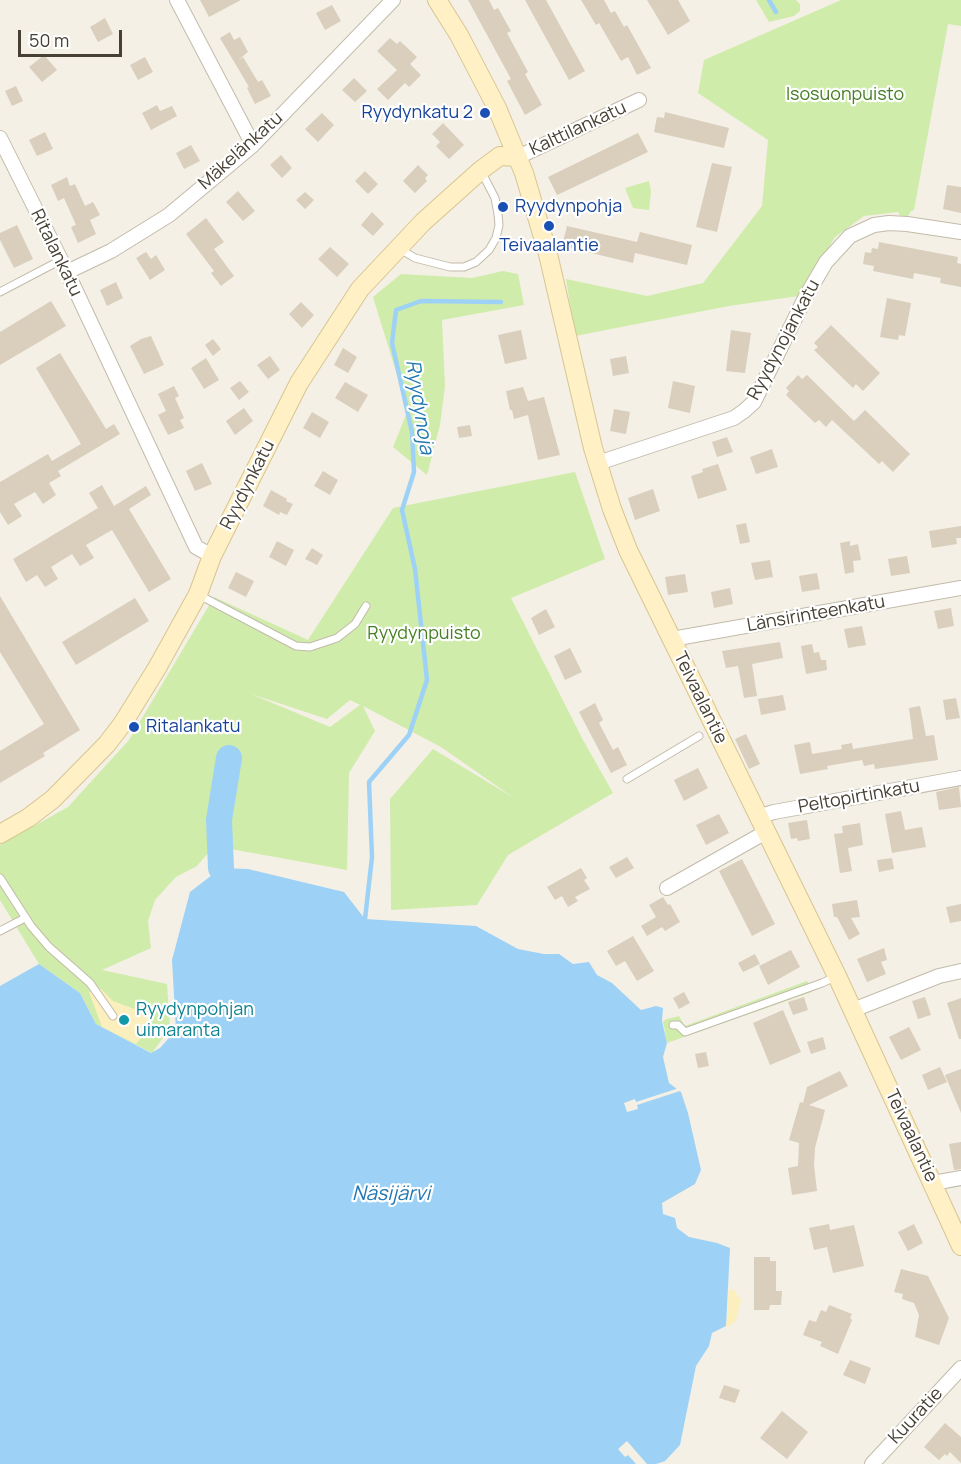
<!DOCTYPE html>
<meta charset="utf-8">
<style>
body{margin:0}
#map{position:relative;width:961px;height:1464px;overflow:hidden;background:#f4f0e6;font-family:Manrope,sans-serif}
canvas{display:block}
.scale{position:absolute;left:18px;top:30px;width:104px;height:27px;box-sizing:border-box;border:3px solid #474034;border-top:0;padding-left:8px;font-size:18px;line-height:21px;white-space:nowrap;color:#474034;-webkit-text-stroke:4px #fff;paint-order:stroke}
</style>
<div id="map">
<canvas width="961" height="1464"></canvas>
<div class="scale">50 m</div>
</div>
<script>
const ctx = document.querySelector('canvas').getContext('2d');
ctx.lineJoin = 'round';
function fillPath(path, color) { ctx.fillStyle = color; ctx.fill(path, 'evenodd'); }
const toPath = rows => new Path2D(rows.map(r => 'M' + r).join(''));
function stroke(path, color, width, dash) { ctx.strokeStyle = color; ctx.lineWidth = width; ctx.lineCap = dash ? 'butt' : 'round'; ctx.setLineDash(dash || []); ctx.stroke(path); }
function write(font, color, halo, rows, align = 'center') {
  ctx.font = font + ' Manrope,sans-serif'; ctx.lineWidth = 4.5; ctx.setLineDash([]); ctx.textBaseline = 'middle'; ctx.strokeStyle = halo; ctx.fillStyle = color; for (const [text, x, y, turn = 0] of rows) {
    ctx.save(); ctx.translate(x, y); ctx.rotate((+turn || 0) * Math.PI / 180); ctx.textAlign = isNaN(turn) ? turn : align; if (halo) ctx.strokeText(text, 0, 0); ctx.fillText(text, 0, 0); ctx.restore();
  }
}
const green = toPath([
 [756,0,796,0,800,4,800,11,794,16,769,22],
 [841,0,961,0,961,26,948,24,914,210,911,211,908,216,900,216,898,212,864,216,835,237,799,296,729,306,575,336,566,279,647,296,703,283,762,206,768,140,698,93,704,60],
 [649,181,651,192,649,210,633,208,625,188],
 [503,271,518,274,524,305,442,320,445,386,440,425,427,475,393,447,406,415,401,388,373,297,401,274,472,278],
 [575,472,605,559,511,598,583,740,613,793,508,855,477,905,391,910,390,799,433,749,514,798,441,747,363,706,375,731,349,773,347,870,214,846,197,866,176,877,155,900,148,921,151,948,102,970,167,984,170,1028,152,1053,96,1024,80,993,39,964,0,900,0,845,68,807,129,740,214,597,308,640,393,508],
 [251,694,327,719,350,700,360,705,330,727],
 [807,981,812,992,667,1043,663,1021,667,1019,679,1016,685,1026]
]);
const sand = toPath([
 [101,989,113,1001,148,1014,148,1030,136,1044,102,1027,89,992],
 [729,1289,734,1290,741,1300,736,1321,728,1327,726,1326]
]);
const water = toPath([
 [221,868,248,869,344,892,365,919,476,926,518,949,544,954,559,954,573,964,589,962,597,975,612,983,641,1010,656,1006,663,1008,662,1021,667,1043,663,1057,669,1083,681,1092,688,1113,701,1170,695,1184,662,1203,663,1214,675,1218,677,1228,689,1237,717,1243,730,1248,726,1326,712,1333,709,1346,696,1366,680,1445,665,1461,656,1464,0,1464,0,986,39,964,80,993,96,1024,151,1053,160,1048,176,1030,172,960,190,892]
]);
const pier = toPath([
 [679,1088,680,1091,637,1105,638,1109,627,1112,624,1103,635,1099,636,1102],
 [627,1441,647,1464,636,1464,628,1455,625,1457,618,1449]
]);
const stream = toPath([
 [769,0,776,12],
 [365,919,372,857,369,782,409,735,427,680,415,569,402,510,414,472,412,432,392,343,396,310,421,301,501,302]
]);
const river = toPath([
 [221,868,219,820,229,758]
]);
const building = toPath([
 [200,0,241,0,209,17],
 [468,0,489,0,494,10,498,8,511,31,507,33,528,72,525,74,542,105,525,115,507,81,511,79],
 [525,0,546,0,585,71,569,80],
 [581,0,604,0,611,13,615,11,624,27,627,25,651,68,637,75,628,57,621,61,599,23,596,25],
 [647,0,678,0,690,21,668,35],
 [332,5,341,21,325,30,316,13],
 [105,18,113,34,98,42,90,27],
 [230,32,234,40,240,37,248,52,238,60,243,57,258,82,262,80,271,96,255,104,247,88,249,87,220,38],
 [390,38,397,44,400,41,417,57,410,64,421,75,409,87,405,83,388,100,377,89,397,70,377,51],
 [44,55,57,70,42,82,29,67],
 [145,57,153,72,138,80,130,65],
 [354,78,367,91,355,102,342,90],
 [16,86,23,101,12,106,5,91],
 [157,105,160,111,172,106,177,116,151,130,142,113],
 [665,112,729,128,724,148,654,132,657,117,664,118],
 [322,113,334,125,318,142,305,129],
 [443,123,464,145,449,159,436,146,440,142,432,134],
 [45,132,53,149,37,156,29,140],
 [638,133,648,152,557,195,548,177],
 [191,145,200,161,184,169,176,153],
 [281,155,292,168,282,178,270,165],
 [712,163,732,167,717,232,696,227],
 [418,165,428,175,425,178,427,181,415,193,403,181],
 [365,171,378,184,368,194,355,181],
 [67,177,70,186,75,184,85,206,93,202,100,215,90,220,96,234,78,243,71,227,76,225,64,198,58,201,51,185],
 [947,185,961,187,961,213,943,209],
 [238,191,255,211,243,221,226,202],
 [305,192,314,200,305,209,296,200],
 [372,212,384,224,373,236,361,225],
 [206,218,224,242,214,249,234,276,221,286,211,273,214,271,186,234],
 [17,225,33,259,14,268,0,240,0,233],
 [567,226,637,242,640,232,692,245,687,265,635,253,633,263,562,246],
 [879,242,958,257,957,263,961,264,961,287,940,283,941,278,935,277,914,273,913,279,873,271,874,266,863,264,865,252,871,253,872,248,878,249],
 [330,247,349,264,337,277,318,259],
 [146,252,151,259,156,255,165,270,150,280,136,258],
 [116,282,123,298,107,306,100,290],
 [887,298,911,303,905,336,899,335,898,340,880,337],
 [51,301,66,326,0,365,0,332],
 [301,302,314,315,302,328,289,314],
 [831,325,880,373,863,391,856,384,853,388,814,350,818,347,814,343],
 [521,330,527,359,505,364,498,335],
 [731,330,751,333,745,373,726,371],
 [151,336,164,365,144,374,130,346,141,339],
 [213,339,221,349,213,356,205,345],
 [343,348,357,357,348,373,334,365],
 [60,353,106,429,114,424,120,434,58,471,61,476,49,483,56,495,43,504,35,492,14,504,22,516,8,525,0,512,0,482,48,454,52,461,81,444,36,368],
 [270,356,280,370,268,379,257,365],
 [626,356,629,373,613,376,610,359],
 [206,358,219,380,204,389,191,368],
 [798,375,802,379,807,375,854,421,865,410,910,454,893,472,882,461,879,464,832,420,826,427,819,420,815,423,786,395,789,391,786,388],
 [240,381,249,392,239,400,230,388],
 [673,381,695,386,690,413,668,408],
 [345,382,368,395,358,412,335,398],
 [174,386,179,396,175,398,184,418,180,420,184,428,168,435,158,415,166,411,158,394],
 [523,387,528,401,544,397,560,455,538,460,528,415,514,419,512,410,510,410,506,391],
 [244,408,253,421,235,435,226,421],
 [614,409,630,412,626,434,610,431],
 [312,412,329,422,320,438,303,428],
 [470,425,472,436,459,438,457,427],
 [727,437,733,452,717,457,712,442],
 [772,449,778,467,756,474,750,457],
 [202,463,212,484,195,491,186,471],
 [718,464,727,490,698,499,691,476,703,472,702,469],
 [323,471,338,480,330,495,314,486],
 [102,485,114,506,146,486,151,495,129,509,171,579,149,592,112,530,86,545,94,558,80,566,72,554,51,567,58,579,45,587,37,575,26,582,13,559,98,508,89,493],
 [653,489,660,511,635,520,628,498],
 [271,490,287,499,286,501,293,504,287,515,280,512,279,515,263,506],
 [746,523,750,542,740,544,736,525],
 [961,526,961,538,956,538,957,544,932,548,929,531],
 [277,541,294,550,286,566,269,557],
 [850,541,850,546,858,544,861,560,853,561,854,572,845,574,840,543],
 [312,548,323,555,317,565,305,559],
 [907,556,910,573,891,576,888,559],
 [770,560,773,577,755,580,751,563],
 [236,572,254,581,246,597,228,588],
 [817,573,820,589,802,592,799,576],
 [685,574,688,592,668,595,665,577],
 [730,588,733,604,714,608,711,592],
 [0,596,80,730,43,753,45,756,0,783,0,751,44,724,0,652],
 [135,598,149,621,76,665,62,642],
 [951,608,954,626,938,629,934,611],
 [546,609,555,627,539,635,531,618],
 [862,626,866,645,848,648,844,629],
 [780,642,783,658,752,664,757,696,744,698,738,666,726,668,722,651],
 [812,644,814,653,819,652,821,660,826,660,827,670,806,674,801,646],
 [570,648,582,672,565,680,554,656],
 [783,695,786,710,761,715,758,699],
 [956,698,960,718,946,720,943,700],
 [595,703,603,720,599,723,613,750,618,747,627,765,611,773,579,712],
 [920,706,926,736,934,735,938,760,875,769,874,764,864,766,862,760,827,766,828,769,800,774,794,745,810,742,812,754,842,749,841,745,852,743,853,749,913,739,909,708],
 [746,734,760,764,749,769,735,739],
 [698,768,708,788,684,801,674,780],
 [959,787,961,807,939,810,936,792],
 [901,811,905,830,922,827,926,847,892,853,885,814],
 [719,814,729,833,706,845,696,825],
 [807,820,810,839,798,841,797,838,791,839,788,823],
 [860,823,863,845,848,848,852,871,840,873,834,834,843,833,842,826],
 [627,857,634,868,616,878,609,867],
 [892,858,894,869,879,872,877,860],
 [742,859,775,924,752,936,719,871],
 [581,868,587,878,584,880,590,889,575,897,578,901,568,907,562,896,555,900,547,887],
 [663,897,668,905,670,904,680,922,665,931,662,927,647,936,641,926,656,917,649,905],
 [857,900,860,917,851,918,860,934,849,940,837,917,834,917,832,904],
 [961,904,961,921,950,923,946,907],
 [633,936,654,971,637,981,625,961,616,966,607,951],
 [884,948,887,960,881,962,886,974,867,982,857,959],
 [791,950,800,967,768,985,759,966],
 [755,954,760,964,743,972,738,963],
 [684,992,690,1003,679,1009,673,998],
 [804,997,808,1010,793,1015,788,1002],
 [925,997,931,1015,918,1019,912,1001],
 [961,998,961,1039,959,1039,947,1003],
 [783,1010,801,1052,770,1065,753,1023],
 [909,1027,921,1050,901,1060,889,1037],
 [823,1037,826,1049,811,1054,807,1042],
 [706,1052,709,1066,698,1068,695,1054],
 [940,1067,947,1082,928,1090,922,1075],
 [961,1069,961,1113,945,1075],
 [840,1071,848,1086,809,1105,825,1110,815,1148,814,1165,817,1191,792,1195,788,1168,798,1166,799,1143,789,1140,800,1102,803,1103,807,1087],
 [961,1142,961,1169,954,1170,949,1144],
 [829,1224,830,1230,854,1225,864,1266,833,1273,827,1247,814,1250,809,1228],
 [914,1224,923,1243,908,1251,898,1232],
 [754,1257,770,1257,770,1261,776,1261,776,1291,782,1291,781,1305,770,1305,769,1310,754,1310],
 [901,1269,928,1276,949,1318,939,1345,915,1337,919,1315,914,1303,902,1299,903,1294,894,1292],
 [829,1305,852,1314,850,1318,852,1320,838,1354,820,1346,822,1342,803,1335,809,1320,816,1322,821,1310,826,1312],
 [850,1360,871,1368,865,1384,843,1375],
 [724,1385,740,1390,735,1403,719,1398],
 [782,1411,808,1432,787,1459,760,1438],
 [945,1423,961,1437,961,1463,950,1452,947,1456,945,1454,939,1460,924,1447]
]);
const lane = toPath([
 [400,249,415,258,450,267,464,267,476,262,489,250,496,238,499,225,498,214,495,198,481,171],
 [0,292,61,260],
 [199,595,296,646,310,647,337,638,355,624,366,606],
 [627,779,699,736],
 [0,878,31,926,49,947,90,983,113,1016],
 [0,931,25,918],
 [673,1025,678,1025,685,1032,822,983,837,976]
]);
const street = toPath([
 [177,0,253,145],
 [0,138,67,272,196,547,212,556],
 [518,157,639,100],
 [67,272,111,251,169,215,253,145,393,0],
 [598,463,734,418,744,411,754,402,806,296,826,262,850,236,874,225,889,223,907,224,961,232],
 [672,639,961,588],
 [757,817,774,812,961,778],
 [667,888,766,832],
 [853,1010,939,976,961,971],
 [933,1183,961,1178],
 [872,1464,961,1368]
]);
const secondary = toPath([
 [437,0,459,35,497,108,524,173,548,254,593,448,612,509,628,550,837,976,961,1246],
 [0,834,28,818,53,799,107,744,123,723,157,668,198,594,212,556,299,383,360,289,423,222,481,170,500,156,518,157]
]);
const markers = [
 [485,113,6,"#1a4fb4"],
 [503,207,6,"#1a4fb4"],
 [549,226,6,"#1a4fb4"],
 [134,727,6,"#1a4fb4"],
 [124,1020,6,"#0f9aa8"]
];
const parkNames = [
 ["Isosuonpuisto",845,95],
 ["Ryydynpuisto",424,634]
];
const transitNames = [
 ["Ryydynkatu 2",473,113,"right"],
 ["Ryydynpohja",515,207],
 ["Teivaalantie",549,246,"center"],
 ["Ritalankatu",146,727]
];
const streetNames = [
 ["Kalttilankatu",578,129,-25],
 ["Mäkelänkatu",241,151,-42],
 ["Ritalankatu",56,253,64],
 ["Ryydynojankatu",784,340,-62],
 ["Ryydynkatu",248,485,-63],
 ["Länsirinteenkatu",816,614,-10],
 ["Teivaalantie",700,698,64],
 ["Peltopirtinkatu",859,797,-10],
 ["Teivaalantie",911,1136,65],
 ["Kuuratie",916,1416,-47]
];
const cultureNames = [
 ["Ryydynpohjan",136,1010],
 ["uimaranta",136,1031]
];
const waterNames = [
 ["Ryydynoja",419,407,81],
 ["Näsijärvi",391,1194]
];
fillPath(green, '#cfecab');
fillPath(sand, '#fcefbe');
fillPath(water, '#9dd2f6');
fillPath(pier, '#f4f0e6');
stroke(stream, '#9dd2f6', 4.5);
stroke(river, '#9dd2f6', 26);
fillPath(building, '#dacebd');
stroke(lane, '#c3bbaa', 9);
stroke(street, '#c3bbaa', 16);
stroke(secondary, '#d7c591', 20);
stroke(lane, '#fff', 7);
stroke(street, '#fff', 14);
stroke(secondary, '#fff1c5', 18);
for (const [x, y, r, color] of markers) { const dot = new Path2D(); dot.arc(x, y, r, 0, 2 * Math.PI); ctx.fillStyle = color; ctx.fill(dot); stroke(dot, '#fff', 2); }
write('18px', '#457e23', '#fff', parkNames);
write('18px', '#164399', '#fff', transitNames, 'left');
write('18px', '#474034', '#fff', streetNames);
write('18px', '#0d838f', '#fff', cultureNames, 'left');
write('italic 20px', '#2378b3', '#fff', waterNames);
</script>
